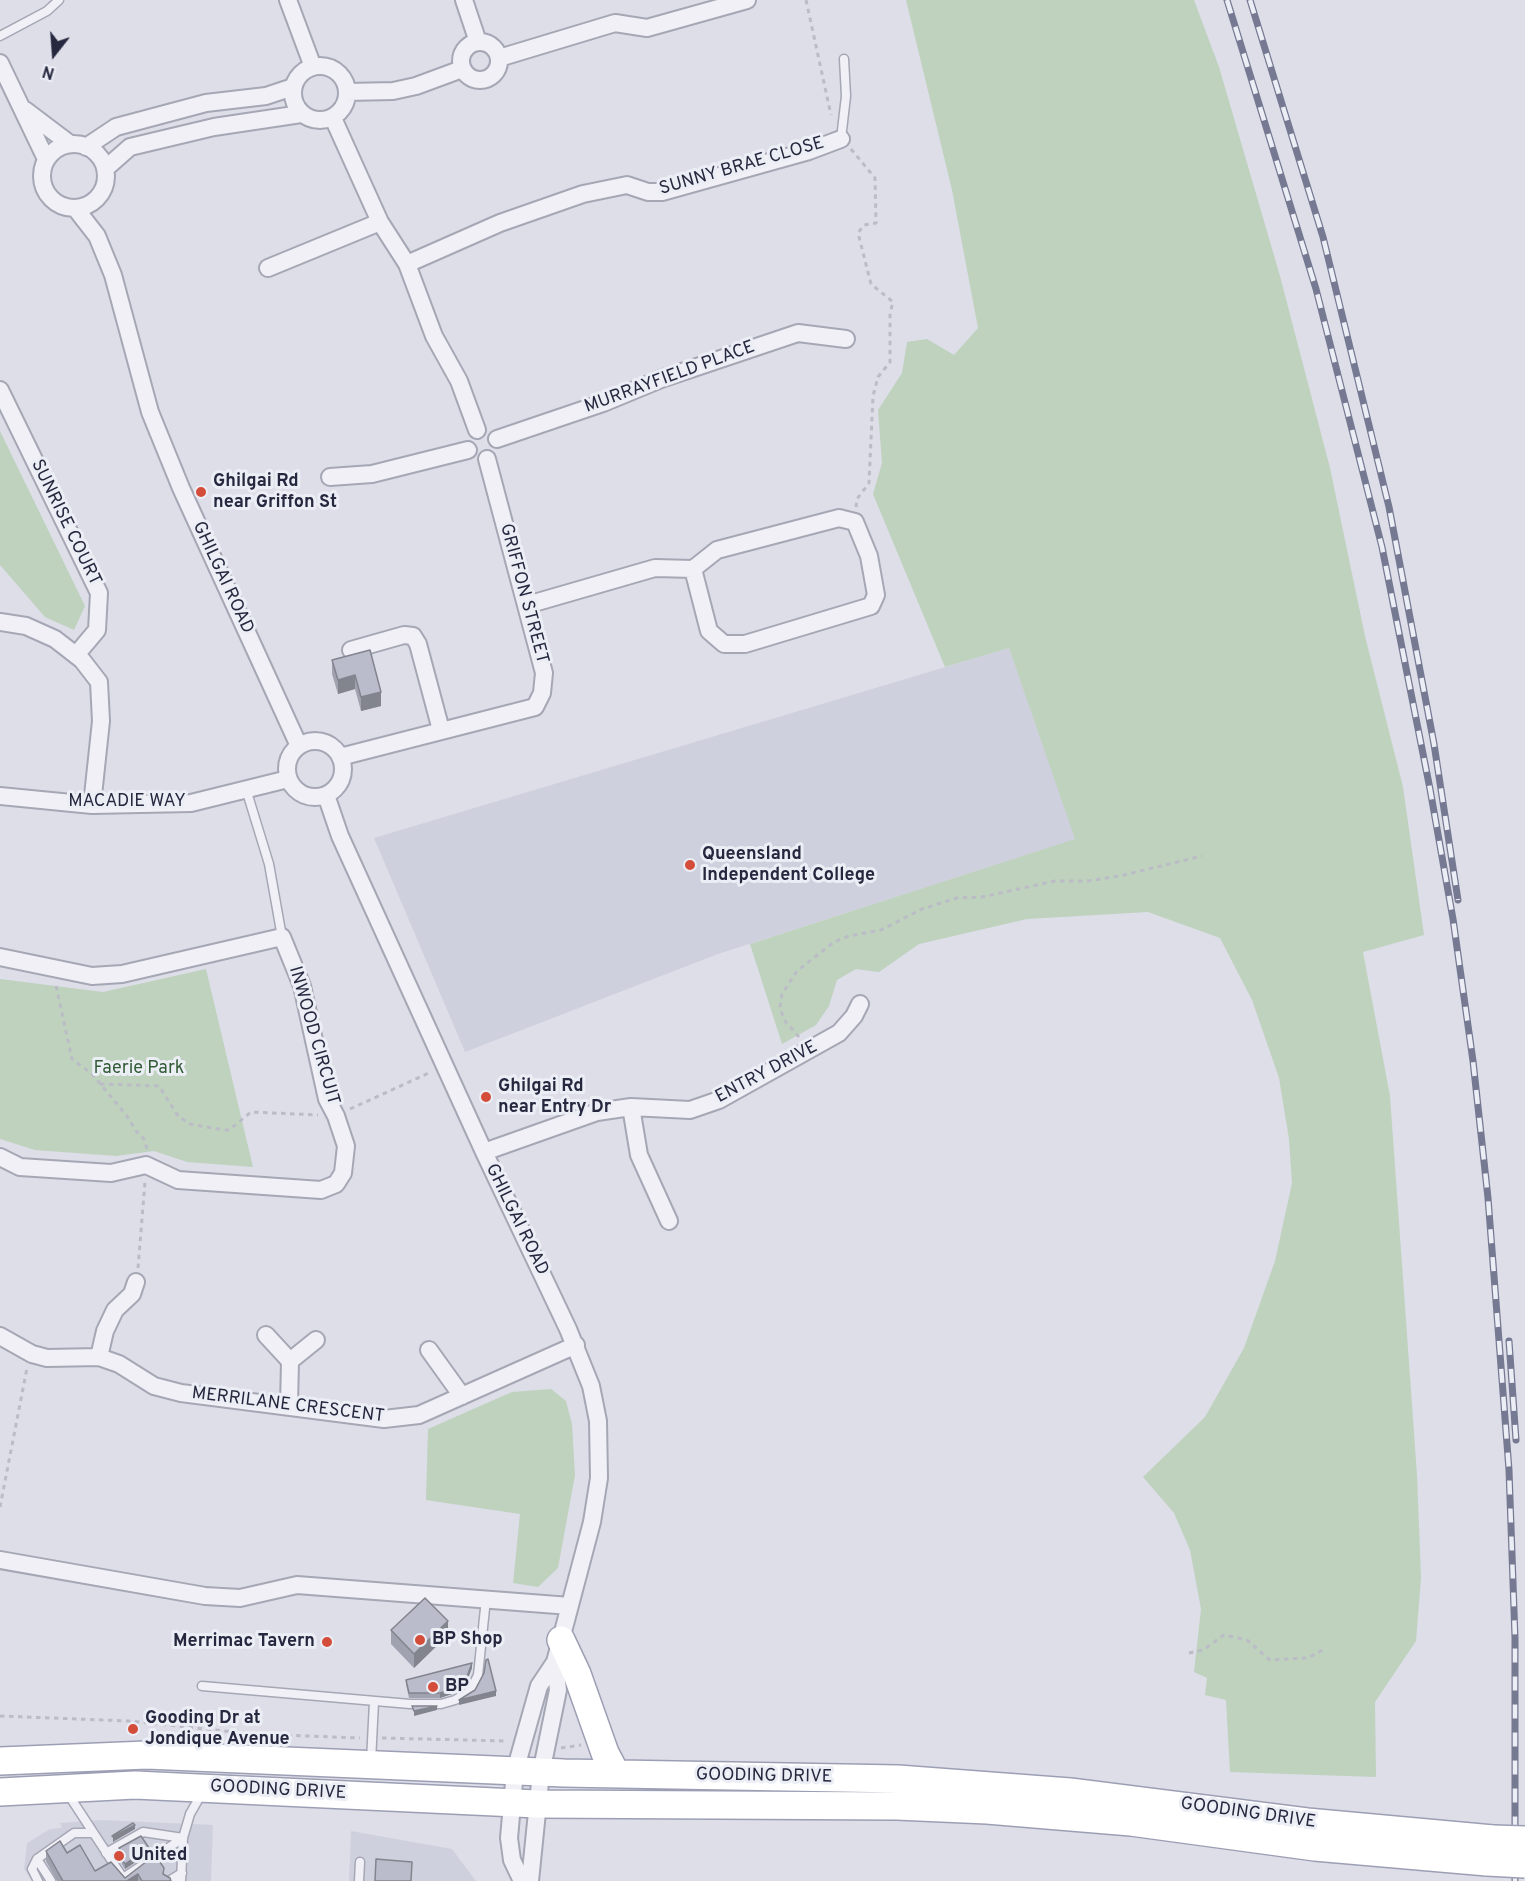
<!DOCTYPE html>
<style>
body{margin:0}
#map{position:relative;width:1525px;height:1881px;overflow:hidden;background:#dddee8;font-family:Overpass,sans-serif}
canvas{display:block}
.north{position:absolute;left:24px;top:24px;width:60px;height:60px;-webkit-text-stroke:4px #eceef5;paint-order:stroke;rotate:197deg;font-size:16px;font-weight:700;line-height:24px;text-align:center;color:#26283f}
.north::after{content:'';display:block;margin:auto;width:21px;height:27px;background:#26283f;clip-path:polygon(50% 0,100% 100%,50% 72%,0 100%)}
</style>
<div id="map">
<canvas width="1525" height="1881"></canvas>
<div class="north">N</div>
</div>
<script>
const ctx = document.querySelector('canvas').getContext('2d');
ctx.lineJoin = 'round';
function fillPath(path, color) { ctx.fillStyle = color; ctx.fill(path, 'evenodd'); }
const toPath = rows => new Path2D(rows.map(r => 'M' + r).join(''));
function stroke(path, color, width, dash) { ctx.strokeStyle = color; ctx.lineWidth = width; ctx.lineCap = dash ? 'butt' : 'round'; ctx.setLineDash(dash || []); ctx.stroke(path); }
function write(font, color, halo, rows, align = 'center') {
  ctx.font = font + ' Overpass,sans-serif'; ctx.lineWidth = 6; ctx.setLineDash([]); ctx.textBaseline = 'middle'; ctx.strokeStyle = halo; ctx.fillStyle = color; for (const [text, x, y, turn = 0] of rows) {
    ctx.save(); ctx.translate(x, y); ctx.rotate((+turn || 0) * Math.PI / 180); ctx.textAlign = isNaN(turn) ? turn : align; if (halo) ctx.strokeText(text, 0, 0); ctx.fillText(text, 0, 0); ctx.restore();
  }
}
const built = toPath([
 [1009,648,1076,839,718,954,465,1052,374,838],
 [101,1820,213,1825,211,1881,32,1881,24,1869,27,1843,50,1829,62,1828,60,1823],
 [351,1831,452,1849,476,1881,349,1881]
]);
const green = toPath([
 [906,0,1194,0,1219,67,1280,276,1330,468,1365,636,1403,787,1424,935,1363,952,1390,1096,1417,1475,1421,1578,1416,1641,1375,1702,1376,1777,1230,1772,1226,1700,1205,1695,1207,1678,1194,1672,1201,1609,1190,1550,1174,1513,1143,1477,1205,1417,1244,1348,1275,1261,1292,1183,1289,1139,1279,1078,1252,1000,1220,938,1148,912,1027,919,919,944,879,972,856,969,837,980,829,1006,816,1025,782,1044,750,944,1075,839,1009,648,945,667,873,494,882,463,878,410,902,373,907,342,927,339,954,355,978,328,952,190],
 [0,431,85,606,74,630,45,617,0,565],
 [206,969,253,1167,187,1162,154,1151,116,1156,35,1150,0,1139,0,979,103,992],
 [551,1389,566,1401,572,1424,575,1475,558,1568,538,1587,513,1583,520,1514,426,1500,428,1429,512,1392]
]);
const path = toPath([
 [806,0,831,115],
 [851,149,875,178,876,223,864,225,858,233,871,284,893,302,890,313,890,362,878,377,873,396,869,483,857,499,856,507],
 [56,986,72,1059,92,1074,127,1116,136,1131,144,1139,147,1149],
 [799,1037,785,1021,780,1008,782,994,797,971,834,942,849,936,881,930,922,909,957,898,982,897,1055,881,1088,881,1124,875,1202,856],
 [100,1084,159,1086,178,1116,190,1124,224,1130,229,1130,251,1112,318,1115],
 [350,1109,431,1072],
 [138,1268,145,1182],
 [0,1507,27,1368],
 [1189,1653,1203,1650,1224,1635,1247,1640,1270,1660,1308,1658,1326,1648],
 [0,1716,129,1721,253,1734,360,1738],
 [382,1738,507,1741],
 [561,1748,581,1745]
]);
const lane = toPath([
 [0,36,47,11,59,0],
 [841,139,846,96,844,59],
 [246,789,269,864,282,937],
 [202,1686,410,1704,441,1704,455,1700,470,1691,478,1675,486,1599],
 [371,1761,374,1702],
 [68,1794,125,1881],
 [106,1853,143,1832,183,1838],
 [37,1859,32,1869,38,1881],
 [123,1878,183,1838],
 [51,1881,37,1859,74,1833,93,1833],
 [169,1881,182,1873],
 [181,1881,183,1838,190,1814,202,1793],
 [359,1881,360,1862]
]);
const street = toPath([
 [288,0,313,67],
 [464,0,478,42],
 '461 61a19 19 0 1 1 38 0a19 19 0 1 1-38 0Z',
 [499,58,615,23,647,28,747,0],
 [0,63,46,159],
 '293 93a27 27 0 1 1 54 0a27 27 0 1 1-54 0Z',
 [347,92,393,91,416,86,462,69],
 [25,110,70,144],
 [333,118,380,222,407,264,434,336,459,381,477,430],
 '42 176a32 32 0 1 1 64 0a32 32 0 1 1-64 0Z',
 [86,147,116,127,206,103,266,96,293,87],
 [105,169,130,147,214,127,301,114],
 [76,209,97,236,113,275,150,412,181,488,299,746],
 [407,264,500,223,583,194,627,185,648,192,662,192,809,151,841,139],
 [268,268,380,222],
 [0,390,99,593,97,630,76,655],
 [497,439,603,403,661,379,798,333,846,339],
 [330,477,372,474,468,450],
 [527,605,655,568,693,569,717,550,839,518,855,522,869,556,876,595,871,606,745,644,724,644,709,631,693,569],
 [0,622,26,626,55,639,82,660,99,682,101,721,92,805],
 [351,650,404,635,413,636,418,644,441,730],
 '287 769a28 28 0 1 1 56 0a28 28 0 1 1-56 0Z',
 [340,757,535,707,542,693,544,673,487,459],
 [326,795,340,836,484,1152,568,1329,591,1386,598,1421,599,1478,592,1522,555,1662,539,1686,515,1771,509,1838,512,1860,522,1881],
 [0,796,92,805,191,803,288,779],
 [0,957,92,976,122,974,282,937,302,986,327,1099,336,1116,346,1146,343,1173,336,1184,321,1190,178,1180,146,1165,111,1173,20,1167,0,1157],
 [631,1107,639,1155,669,1221],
 [484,1152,597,1112,631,1107,690,1110,719,1100,839,1033,854,1016,860,1004],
 [266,1335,290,1361],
 [0,1336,32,1354,47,1358,99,1357,119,1364,154,1386,181,1393,384,1419,419,1415,576,1345],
 [429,1350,462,1396],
 [99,1357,105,1331,115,1310,132,1294,136,1282],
 [289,1406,290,1361,316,1340],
 [0,1560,205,1596,240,1598,297,1585,570,1606],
 [530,1881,541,1773,558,1690,555,1662]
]);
const primary = toPath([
 [561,1640,577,1674,605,1753,616,1774],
 [0,1761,147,1755,564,1773,898,1779,1070,1792,1307,1822,1493,1839],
 [0,1792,135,1785,537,1804,897,1806,987,1810,1131,1822,1315,1847,1487,1862]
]);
const rail = toPath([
 [1227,0,1316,289,1382,547,1430,789,1453,919,1473,1061,1488,1198,1509,1470,1515,1638,1515,1881],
 [1250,0,1323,237,1389,507,1434,744,1458,900],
 [1509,1341,1516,1440]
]);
const primaryBridge = toPath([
 [1493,1839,1525,1840],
 [1487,1862,1525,1864]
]);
const wall = toPath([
 [370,650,381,706,361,711,355,689,338,694,332,674,332,660],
 [391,1630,448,1635,414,1668,391,1644],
 [472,1668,465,1686,452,1694,440,1698,409,1698,406,1684,406,1680],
 [119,1848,149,1853,125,1869,122,1864,122,1860,123,1859,119,1853],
 [46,1851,67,1853,95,1871,125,1878,155,1855,164,1875,171,1881,57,1881,46,1861]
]);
const shadedWall = toPath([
 [355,675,355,689,338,694,338,680],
 [381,692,381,706,361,711,361,697],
 [448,1621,448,1635,414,1668,414,1654],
 [472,1663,472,1668,465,1686,452,1694,440,1698,440,1693],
 [496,1691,496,1696,459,1705,459,1700],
 [437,1706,437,1710,414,1716,414,1711],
 [135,1825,135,1829,113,1842,113,1837],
 [149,1848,149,1853,125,1869,125,1864],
 [138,1874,138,1881,127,1881]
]);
const building = toPath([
 [370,650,381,692,361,697,355,675,338,680,332,660,370,650],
 [425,1598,448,1621,414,1654,391,1630,425,1598],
 [488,1659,496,1691,459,1700,475,1690,484,1673,486,1660,488,1659],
 [472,1663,465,1682,452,1689,440,1693,409,1693,406,1680,472,1663],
 [412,1706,437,1706,414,1711,412,1706],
 [133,1823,135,1825,113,1837,112,1836,133,1823],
 [141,1836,149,1848,125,1864,122,1860,125,1858,119,1848,141,1836],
 [60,1841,67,1853,80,1845,95,1871,111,1862,125,1878,155,1855,164,1868,163,1874,170,1878,171,1881,142,1881,138,1874,127,1881,63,1881,46,1851,60,1841],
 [376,1859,412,1862,411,1881,375,1881,376,1859]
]);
const markers = [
 [201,492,6,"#d44d3a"],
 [690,865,6,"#d44d3a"],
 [486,1097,6,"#d44d3a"],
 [420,1640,6,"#d44d3a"],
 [327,1642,6,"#d44d3a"],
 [433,1687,6,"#d44d3a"],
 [133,1729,6,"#d44d3a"],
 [119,1856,6,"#d44d3a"]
];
const streetNames = [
 ["SUNNY BRAE CLOSE",742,167,-16],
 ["MURRAYFIELD PLACE",670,378,-20],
 ["SUNRISE COURT",65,523,64],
 ["GHILGAI ROAD",222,578,65],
 ["GRIFFON STREET",523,594,75],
 ["MACADIE WAY",127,802],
 ["INWOOD CIRCUIT",313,1036,74],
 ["ENTRY DRIVE",767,1073,-28],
 ["GHILGAI ROAD",516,1220,64],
 ["MERRILANE CRESCENT",288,1406,7],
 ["GOODING DRIVE",764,1777,1],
 ["GOODING DRIVE",278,1791,3],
 ["GOODING DRIVE",1248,1814,8]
];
const poiNames = [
 ["Ghilgai Rd",213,482],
 ["near Griffon St",213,503],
 ["Queensland",702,855],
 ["Independent College",702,876],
 ["Ghilgai Rd",498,1087],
 ["near Entry Dr",498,1108],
 ["BP Shop",432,1640],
 ["Merrimac Tavern",315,1642,"right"],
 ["BP",445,1687],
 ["Gooding Dr at",145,1719],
 ["Jondique Avenue",145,1740],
 ["United",131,1856]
];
const parkNames = [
 ["Faerie Park",139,1069]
];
fillPath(built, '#cfd0dd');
fillPath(green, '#bed2be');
stroke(lane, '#a6a7b5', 11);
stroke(street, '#a6a7b5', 20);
stroke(primary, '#9c9fb4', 30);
stroke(path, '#bbbcc6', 3, [4.5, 4.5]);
stroke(lane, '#f0f0f6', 8);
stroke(street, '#f0f0f6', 16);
stroke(primary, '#fff', 27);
stroke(rail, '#767992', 7);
stroke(rail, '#eceef5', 4.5, [14]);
stroke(primaryBridge, '#9c9fb4', 30, []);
stroke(primaryBridge, '#fff', 27);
fillPath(wall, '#a0a2af');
fillPath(shadedWall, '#82848e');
fillPath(building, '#babccb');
stroke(building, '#82848e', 1.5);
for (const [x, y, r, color] of markers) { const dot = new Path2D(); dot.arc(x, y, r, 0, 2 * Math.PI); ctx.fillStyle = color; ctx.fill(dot); stroke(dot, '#eceef5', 2); }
write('18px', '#26283f', '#eceef5', streetNames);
write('bold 18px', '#26283f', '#eceef5', poiNames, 'left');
write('18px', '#325b36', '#eceef5', parkNames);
</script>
